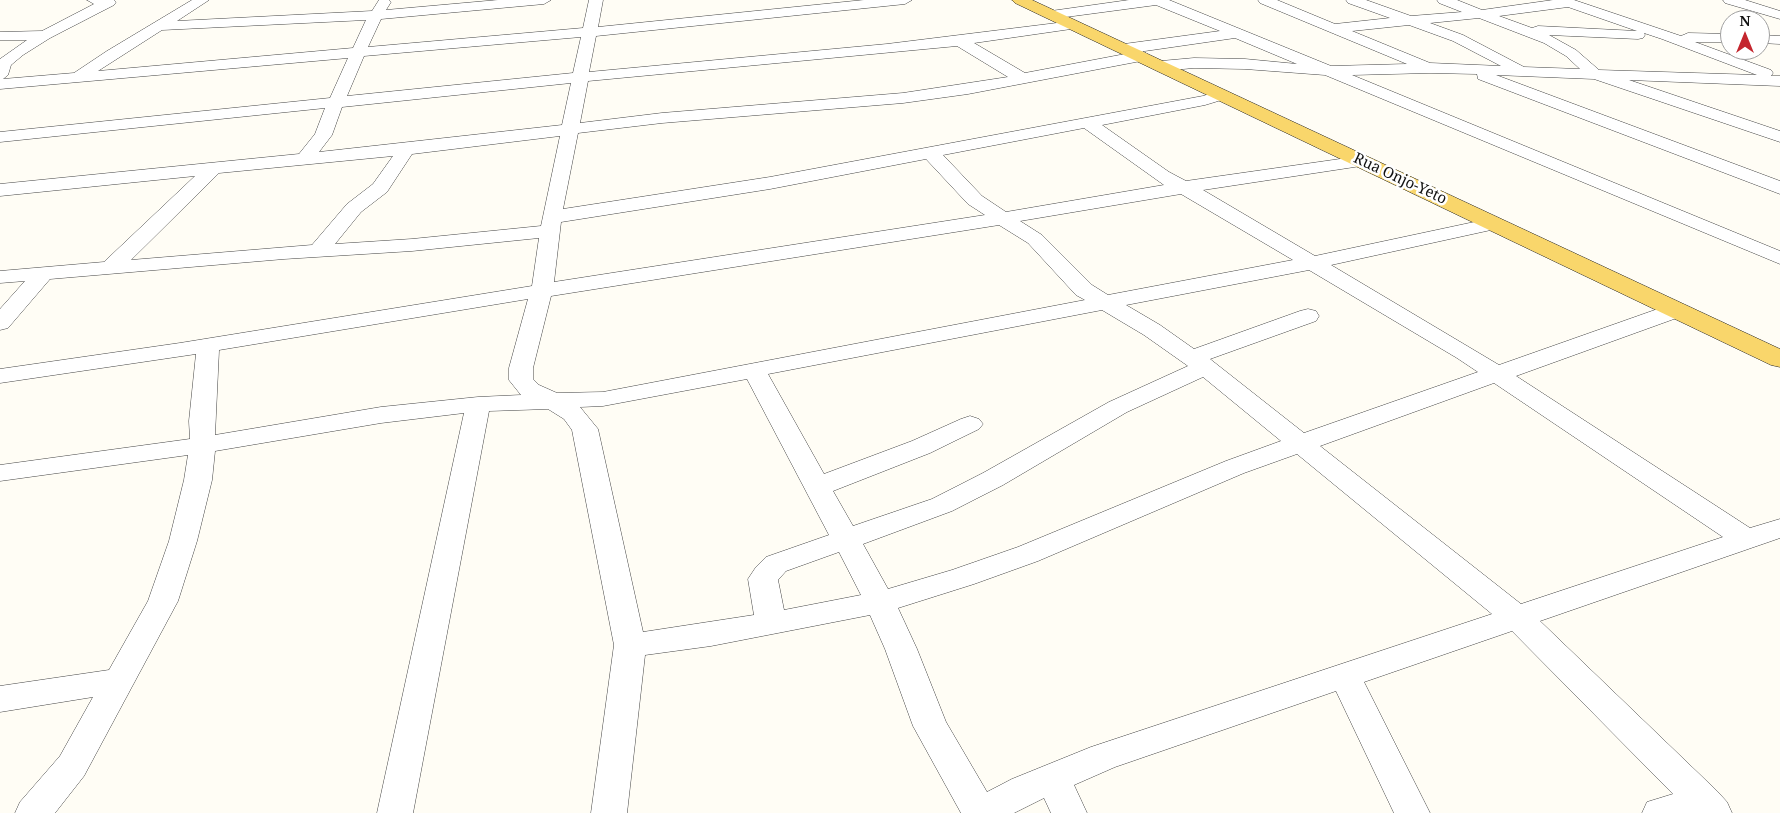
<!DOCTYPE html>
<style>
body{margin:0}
#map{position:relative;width:1780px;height:813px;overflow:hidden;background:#fffdf5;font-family:"Noto Serif",serif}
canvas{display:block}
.north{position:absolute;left:1720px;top:10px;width:50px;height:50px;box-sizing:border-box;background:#fff;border:1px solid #a0a0a0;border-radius:50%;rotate:0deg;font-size:14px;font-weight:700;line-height:20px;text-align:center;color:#111}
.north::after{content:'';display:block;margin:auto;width:18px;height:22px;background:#c4262e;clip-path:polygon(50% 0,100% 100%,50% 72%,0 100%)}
</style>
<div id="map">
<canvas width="1780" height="813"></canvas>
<div class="north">N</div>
</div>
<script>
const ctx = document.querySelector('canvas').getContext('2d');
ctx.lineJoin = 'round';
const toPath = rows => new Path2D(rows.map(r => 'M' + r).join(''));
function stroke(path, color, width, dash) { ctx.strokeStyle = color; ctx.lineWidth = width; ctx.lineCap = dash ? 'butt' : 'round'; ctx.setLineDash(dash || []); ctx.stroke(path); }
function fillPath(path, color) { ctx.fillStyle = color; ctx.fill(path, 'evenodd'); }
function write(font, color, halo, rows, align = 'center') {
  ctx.font = font + ' "Noto Serif",serif'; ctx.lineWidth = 5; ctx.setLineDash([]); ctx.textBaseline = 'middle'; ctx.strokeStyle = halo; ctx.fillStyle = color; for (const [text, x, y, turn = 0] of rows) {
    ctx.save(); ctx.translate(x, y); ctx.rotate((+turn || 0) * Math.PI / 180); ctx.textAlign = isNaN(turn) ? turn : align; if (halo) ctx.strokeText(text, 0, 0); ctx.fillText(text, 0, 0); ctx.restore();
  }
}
const minor = toPath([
 [87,0,114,0,116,2,114,5,50,38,23,55,11,65,8,75,3,79,74,73,107,51,192,0,209,0,177,21,372,11,379,0,389,0,391,2,386,10,498,0,551,0,544,4,381,19,368,47,583,28,589,0,603,0,598,27,864,0,912,0,905,4,596,36,589,72,887,44,1073,21,1078,22,1080,25,1078,28,974,43,1025,73,1141,51,1146,53,1149,56,1146,59,1141,61,968,94,903,103,662,123,578,133,563,209,770,177,1203,96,1222,90,1228,92,1230,95,1228,98,1205,105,1102,125,1169,172,1186,181,1361,156,1367,157,1370,161,1367,165,1361,166,1203,190,1315,256,1493,218,1500,220,1503,224,1500,228,1331,265,1499,365,1669,305,1677,303,1685,305,1688,310,1685,315,1516,376,1750,528,1780,519,1780,538,1540,621,1717,791,1727,802,1732,813,1642,813,1647,802,1673,794,1512,631,1364,682,1430,813,1394,813,1336,691,1115,767,1074,785,1087,813,1051,813,1044,798,1014,813,961,813,913,726,885,649,870,615,711,646,645,655,627,813,591,813,614,645,572,430,564,419,548,409,489,411,413,813,377,813,464,413,381,423,215,451,212,480,197,541,178,601,84,776,55,813,15,813,20,802,60,756,93,697,0,712,0,686,109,670,148,601,169,541,184,480,188,455,0,481,0,465,190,439,189,421,196,354,0,383,0,369,180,343,532,286,539,238,412,251,284,259,50,279,8,328,0,330,0,309,25,281,0,283,0,271,104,262,195,176,0,196,0,184,299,154,315,134,325,108,0,142,0,132,330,98,348,58,0,89,0,59,27,40,0,40,0,32,42,31,94,4,87,0],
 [366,20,353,48,98,71,162,30,366,20],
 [581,37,573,73,347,96,364,56,581,37],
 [957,46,1008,77,903,93,662,113,580,123,588,81,957,46],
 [571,83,562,125,319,152,332,135,342,107,571,83],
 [1084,128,1164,185,1006,212,982,196,943,155,1084,128],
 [560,136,541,226,412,239,335,244,361,212,387,192,412,154,560,136],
 [393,156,373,184,347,204,312,245,131,260,219,173,393,156],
 [926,159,968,204,985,215,554,282,561,222,770,189,926,159],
 [1181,194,1293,260,1108,295,1092,285,1042,235,1020,221,1181,194],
 [999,225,1028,243,1076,295,1085,300,603,392,557,393,539,385,533,379,533,368,551,296,999,225],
 [1309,270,1457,358,1478,372,1304,433,1210,359,1316,321,1319,316,1316,311,1308,309,1300,311,1194,349,1160,325,1126,305,1309,270],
 [528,299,509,368,509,380,521,395,478,397,381,407,215,435,219,350,528,299],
 [1102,310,1144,335,1188,366,1109,402,983,473,932,499,853,526,833,491,930,453,979,429,983,424,979,419,970,416,961,419,912,441,824,474,768,374,1102,310],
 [1203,377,1281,441,1226,461,1018,547,952,570,888,589,863,544,952,511,1003,485,1127,412,1203,377],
 [747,379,829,535,766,557,756,567,748,579,754,615,643,632,598,429,580,407,603,406,747,379],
 [1494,383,1723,537,1521,604,1320,446,1494,383],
 [1297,454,1492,614,1091,747,1012,779,987,792,946,722,917,649,898,608,974,584,1038,561,1244,473,1297,454],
 [839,552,861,595,784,610,778,580,786,571,839,552],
 [1129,0,1169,0,1331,66,1407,64,1260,3,1258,0,1277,0,1335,24,1390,18,1348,3,1346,0,1366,0,1411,16,1462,12,1439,3,1437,0,1457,0,1482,10,1553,0,1574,0,1681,36,1688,33,1730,34,1730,42,1695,42,1771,70,1773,73,1771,76,1780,76,1780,86,1629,80,1780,131,1780,142,1594,79,1496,75,1780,181,1780,194,1478,79,1477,74,1430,73,1352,75,1780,251,1780,264,1325,75,1245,69,1194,68,1161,71,1156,69,1153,66,1156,63,1161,61,1194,58,1245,59,1297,64,1235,38,1124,54,1119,52,1116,49,1119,46,1124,44,1220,31,1156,5,1051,19,1044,15,1051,11,1129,0],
 [1568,7,1637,31,1538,26,1532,28,1499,16,1568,7],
 [1479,18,1544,43,1566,56,1580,69,1524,67,1463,35,1430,23,1479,18],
 [1409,25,1453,41,1501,66,1430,63,1352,31,1409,25],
 [1644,33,1662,39,1757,75,1599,70,1576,50,1549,35,1638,39,1643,38,1645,35,1644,33],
 [1723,0,1745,0,1780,11,1780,19,1725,3,1723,0],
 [1760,35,1780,36,1780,44,1760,43,1760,35]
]);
const major = toPath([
 [1012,0,1032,0,1780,349,1780,367,1771,365,1015,3,1012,0]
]);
const farStreetnames = [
 ["Rua Onjo-Yeto",1400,179,25]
];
stroke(minor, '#444', 1);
stroke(major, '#222', 1);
fillPath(minor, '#fff');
fillPath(major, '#f9d66b');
write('15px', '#111', '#fff', farStreetnames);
</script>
